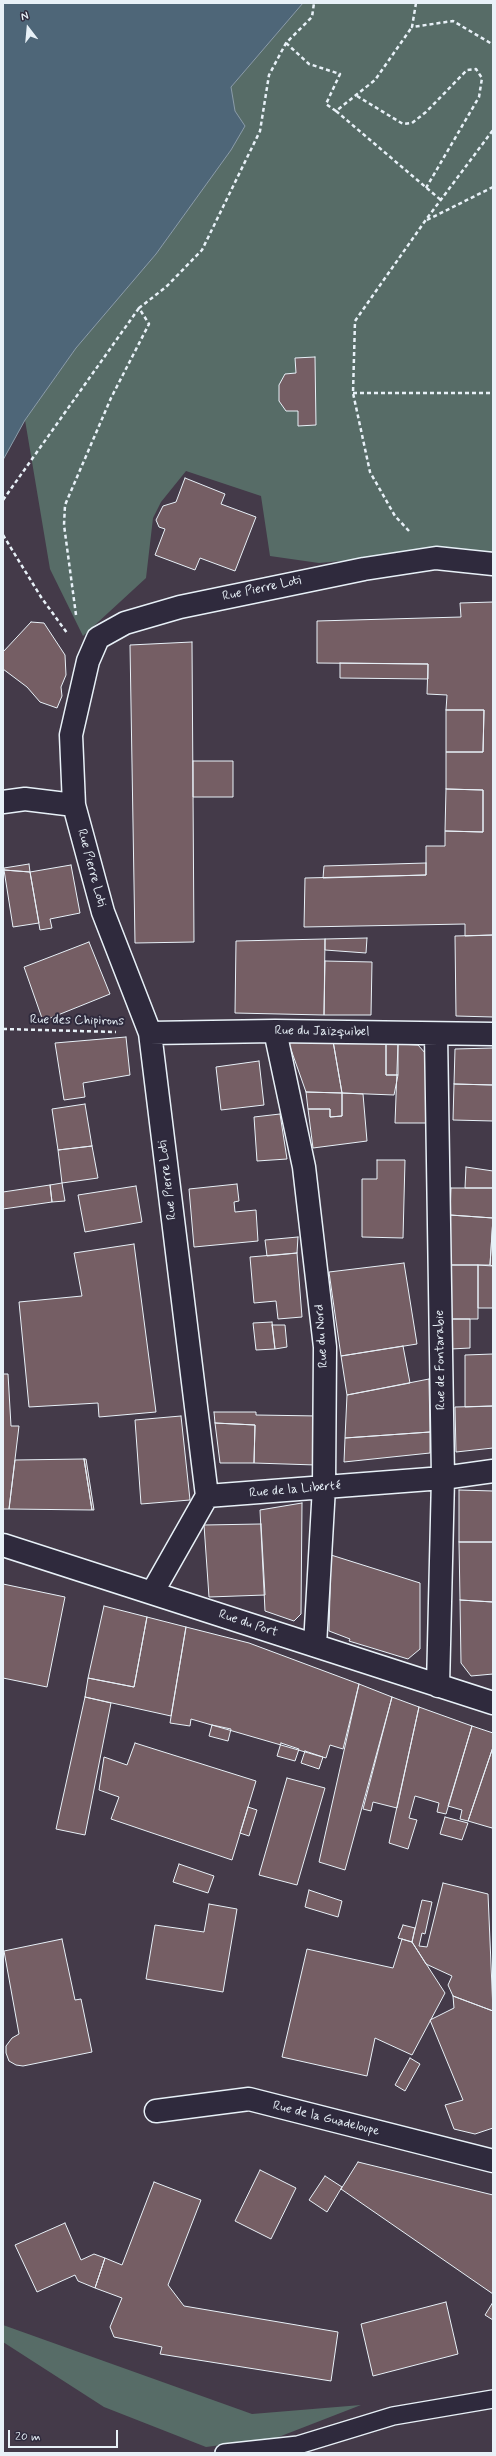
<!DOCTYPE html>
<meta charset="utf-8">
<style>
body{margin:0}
#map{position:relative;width:496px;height:2456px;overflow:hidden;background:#443a49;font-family:Mynerve,sans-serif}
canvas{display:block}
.frame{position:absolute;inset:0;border:4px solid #e8f1f8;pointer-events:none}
.north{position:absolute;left:8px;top:8px;width:40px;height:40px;-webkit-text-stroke:3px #2f2a3d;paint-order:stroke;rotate:344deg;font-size:11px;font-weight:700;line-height:16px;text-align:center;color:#e8f1f8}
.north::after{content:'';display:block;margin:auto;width:14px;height:18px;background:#e8f1f8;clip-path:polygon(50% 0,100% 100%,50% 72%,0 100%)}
.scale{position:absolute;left:8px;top:2430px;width:110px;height:18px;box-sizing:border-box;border:2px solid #e8f1f8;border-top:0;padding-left:5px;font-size:12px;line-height:14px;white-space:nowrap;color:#e8f1f8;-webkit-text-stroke:3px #2f2a3d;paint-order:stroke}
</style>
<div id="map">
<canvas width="496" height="2456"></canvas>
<div class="frame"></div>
<div class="north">N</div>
<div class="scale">20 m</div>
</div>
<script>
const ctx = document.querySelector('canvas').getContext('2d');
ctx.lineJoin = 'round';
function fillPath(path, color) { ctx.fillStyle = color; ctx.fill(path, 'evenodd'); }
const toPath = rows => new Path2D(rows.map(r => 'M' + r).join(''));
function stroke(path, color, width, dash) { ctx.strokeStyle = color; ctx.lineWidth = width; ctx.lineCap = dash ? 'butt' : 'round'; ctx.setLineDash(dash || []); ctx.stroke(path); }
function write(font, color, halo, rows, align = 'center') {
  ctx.font = font + ' Mynerve,sans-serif'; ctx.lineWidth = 4; ctx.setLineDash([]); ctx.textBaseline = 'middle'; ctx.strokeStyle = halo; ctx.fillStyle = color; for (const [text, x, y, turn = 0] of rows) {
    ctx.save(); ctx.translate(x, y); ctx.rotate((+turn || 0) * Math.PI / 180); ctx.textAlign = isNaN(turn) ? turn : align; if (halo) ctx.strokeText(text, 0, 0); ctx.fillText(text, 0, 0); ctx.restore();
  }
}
const green = toPath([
 [303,3,493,3,493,556,416,554,319,563,270,556,261,496,186,471,161,502,153,518,146,578,83,636,50,569,25,420,76,348,156,254,231,150,245,126,235,111,231,87],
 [3,2325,252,2414,361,2405,276,2438,206,2447,104,2407,3,2342]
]);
const water = toPath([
 [3,3,303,3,231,87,235,111,245,126,231,150,156,254,76,348,25,420,3,460,3,3]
]);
const building = toPath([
 [315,357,316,425,298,426,298,411,286,411,279,401,279,385,285,374,296,373,295,358,315,357],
 [185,478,225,494,221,504,256,517,235,571,200,558,195,570,155,555,165,529,159,527,156,520,163,506,176,502,185,478],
 [493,602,493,935,465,936,465,924,304,927,305,878,426,875,426,846,445,846,445,831,483,832,483,790,446,789,446,752,483,752,484,710,446,710,447,695,427,694,428,664,317,663,317,621,461,617,460,603,493,602],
 [31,622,44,623,65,655,66,675,61,687,62,696,57,708,40,702,27,687,3,669,3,652,31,622],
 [192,642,194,942,135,943,130,645,192,642],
 [340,663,428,664,428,679,340,678,340,663],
 [446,710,484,710,483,752,446,752,446,710],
 [193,761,233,761,233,797,193,797,193,761],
 [446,789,483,790,483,832,445,831,446,789],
 [426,863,426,875,323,878,324,866,426,863],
 [29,864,30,872,4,870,4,868,29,864],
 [71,865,80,913,50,919,52,928,40,930,30,872,71,865],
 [4,870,30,872,39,923,13,927,4,870],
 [493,935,493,1017,456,1016,455,936,493,935],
 [367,938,366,953,325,950,325,939,367,938],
 [325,939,324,1015,235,1013,236,941,325,939],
 [89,942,110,994,43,1021,24,967,89,942],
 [325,961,372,962,371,1015,324,1015,325,961],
 [126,1037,130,1075,83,1083,85,1097,64,1100,55,1043,126,1037],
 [288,1041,333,1041,342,1093,306,1092,288,1041],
 [333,1041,386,1044,386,1075,398,1075,394,1095,342,1093,333,1041],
 [386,1044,398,1044,398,1075,386,1075,386,1044],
 [398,1044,418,1045,426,1054,426,1123,395,1123,398,1044],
 [493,1048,493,1085,454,1084,455,1049,493,1048],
 [259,1061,264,1105,221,1110,216,1067,259,1061],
 [454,1084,493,1085,493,1121,453,1120,454,1084],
 [306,1092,342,1093,342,1116,330,1117,330,1109,308,1109,306,1092],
 [342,1093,363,1094,367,1141,313,1148,308,1109,330,1109,330,1117,342,1116,342,1093],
 [85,1104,92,1146,58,1150,52,1109,85,1104],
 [280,1114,287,1159,257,1161,254,1117,280,1114],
 [92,1146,98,1178,62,1183,58,1150,92,1146],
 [377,1160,405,1160,403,1238,362,1237,362,1179,377,1179,377,1160],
 [466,1167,493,1171,493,1188,465,1188,466,1167],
 [62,1183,65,1201,52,1202,50,1185,62,1183],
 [237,1184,239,1201,234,1202,235,1212,256,1210,258,1241,194,1247,189,1189,237,1184],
 [50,1185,52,1202,3,1209,3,1192,50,1185],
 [136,1186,142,1222,85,1232,78,1195,136,1186],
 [451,1188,493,1188,493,1218,450,1215,451,1188],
 [493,1214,493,1266,490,1265,493,1218,493,1214],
 [450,1215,493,1218,490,1265,447,1265,450,1215],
 [298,1237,297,1253,267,1256,265,1240,298,1237],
 [134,1244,156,1412,99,1417,98,1403,29,1407,19,1302,82,1296,74,1253,134,1244],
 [297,1253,302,1317,278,1319,276,1301,254,1303,250,1257,297,1253],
 [404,1263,417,1344,341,1356,329,1272,404,1263],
 [447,1265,478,1265,478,1319,450,1319,447,1265],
 [478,1265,493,1266,493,1308,478,1308,478,1265],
 [450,1319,470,1319,470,1348,451,1349,450,1319],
 [272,1322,275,1349,256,1350,253,1323,272,1322],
 [272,1325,285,1325,287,1347,275,1349,272,1325],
 [403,1346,410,1383,347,1395,341,1356,403,1346],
 [493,1354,493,1406,465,1407,465,1355,493,1354],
 [3,1374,8,1374,11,1426,19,1426,9,1509,3,1509,3,1374],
 [429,1379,430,1432,345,1438,347,1395,429,1379],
 [493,1406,493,1448,456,1452,455,1407,493,1406],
 [214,1412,256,1412,256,1415,319,1416,316,1465,254,1463,255,1425,215,1423,214,1412],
 [181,1416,190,1500,141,1504,135,1420,181,1416],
 [215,1423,255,1425,254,1463,220,1463,215,1423],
 [430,1432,430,1453,344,1462,345,1438,430,1432],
 [84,1459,92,1510,9,1509,15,1460,84,1459],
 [84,1459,86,1459,94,1510,92,1510,84,1459],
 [459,1490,493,1491,493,1542,459,1542,459,1490],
 [302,1503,301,1614,294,1621,265,1611,260,1510,302,1503],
 [261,1524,265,1595,209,1597,204,1525,261,1524],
 [459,1542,493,1542,493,1602,460,1600,459,1542],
 [331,1555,420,1583,420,1649,408,1659,349,1641,350,1639,329,1631,331,1555],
 [3,1584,65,1597,47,1687,3,1678,3,1584],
 [460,1600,493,1602,493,1674,471,1676,461,1663,460,1600],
 [104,1606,147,1617,134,1687,88,1678,104,1606],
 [147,1617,186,1627,171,1716,85,1697,88,1678,134,1687,147,1617],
 [186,1627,249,1643,359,1684,343,1749,330,1745,326,1758,191,1719,190,1726,170,1723,186,1627],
 [359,1684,392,1697,345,1870,319,1862,359,1684],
 [85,1697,111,1703,85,1835,56,1829,85,1697],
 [392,1697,419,1707,397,1808,373,1802,371,1811,363,1809,392,1697],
 [419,1707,472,1726,446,1814,437,1812,439,1803,415,1796,409,1818,417,1820,408,1849,389,1843,419,1707],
 [212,1725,231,1729,228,1741,209,1736,212,1725],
 [472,1726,493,1733,493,1747,468,1821,460,1819,462,1810,448,1806,472,1726],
 [135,1743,256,1781,232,1860,111,1819,119,1797,99,1790,104,1757,127,1765,135,1743],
 [281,1743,299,1749,295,1761,277,1756,281,1743],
 [493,1747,493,1825,492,1828,468,1821,493,1747],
 [305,1751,323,1757,319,1769,301,1763,305,1751],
 [287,1778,325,1788,297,1885,259,1875,287,1778],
 [248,1807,257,1810,249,1836,240,1833,248,1807],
 [445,1817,468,1823,462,1840,440,1834,445,1817],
 [179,1864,214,1876,208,1893,173,1882,179,1864],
 [443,1883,488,1894,493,2011,453,1996,448,1985,452,1976,426,1964,412,1942,422,1900,432,1902,425,1934,422,1933,419,1946,427,1947,443,1883],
 [309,1890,342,1901,338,1917,305,1907,309,1890],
 [209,1904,237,1909,223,1992,146,1979,155,1925,204,1932,209,1904],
 [403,1925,415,1928,412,1942,398,1938,403,1925],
 [62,1939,75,2000,81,1999,92,2052,23,2066,16,2065,9,2061,6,2053,6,2046,12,2038,19,2034,4,1951,62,1939],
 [402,1939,412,1942,445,1993,412,2055,375,2038,367,2076,282,2057,307,1949,393,1968,402,1939],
 [453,1996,493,2011,493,2128,475,2134,454,2129,445,2105,463,2100,430,2020,454,2008,453,1996],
 [410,2058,420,2064,405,2091,395,2085,410,2058],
 [358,2162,493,2195,493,2294,341,2189,358,2162],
 [260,2170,296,2188,271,2239,235,2221,260,2170],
 [325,2176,342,2187,327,2212,309,2200,325,2176],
 [154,2182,201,2200,168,2285,184,2306,338,2332,331,2381,160,2354,162,2347,114,2337,110,2327,122,2298,95,2288,105,2258,122,2265,154,2182],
 [65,2223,81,2260,94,2254,105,2258,95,2288,78,2281,75,2275,37,2292,15,2245,65,2223],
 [446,2302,458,2354,373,2376,361,2324,446,2302],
 [493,2302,493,2320,485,2315,493,2302]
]);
const path = toPath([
 [416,3,412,27,453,21,492,44,493,43],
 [286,43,309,64,340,74,326,104,336,111,375,80,412,27],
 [357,96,403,124,412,123,426,112,467,70,476,69,482,78,479,97,426,188],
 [336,111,442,201],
 [427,220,493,187],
 [353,393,493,393],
 [3,500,139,308],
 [409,531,395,516,370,472,353,393,355,321,425,221,493,130],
 [3,535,41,597,67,633],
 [76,615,64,525,65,505,111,398,149,324,139,308,166,287,202,250,260,131,269,75,286,43,312,17,314,3],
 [3,1029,116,1032]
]);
const lane = toPath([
 [224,2453,298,2445,393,2416,493,2399]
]);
const street = toPath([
 [3,802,25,799,74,805],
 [275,1031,304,1167,325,1347,324,1487,315,1645],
 [150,1033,275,1031,493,1034],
 [436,1034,443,1478,438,1686],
 [207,1496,150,1033,103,912,74,805,71,735,88,661,98,638,125,623,180,607,364,569,436,558,493,564],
 [207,1496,443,1478,493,1471],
 [3,1545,493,1703],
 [152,1593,207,1496],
 [156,2111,249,2099,493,2161]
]);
const streetNames = [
 ["Rue Pierre Loti",262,589,-12],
 ["Rue Pierre Loti",91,868,75],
 ["Rue des Chipirons",77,1021,1],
 ["Rue du Jaïzquibel",322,1032,1],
 ["Rue Pierre Loti",168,1180,-97],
 ["Rue du Nord",322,1336,-94],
 ["Rue de Fontarabie",441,1360,-91],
 ["Rue de la Liberté",295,1490,-5],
 ["Rue du Port",248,1624,18],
 ["Rue de la Guadeloupe",326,2119,14]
];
fillPath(green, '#576c67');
fillPath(water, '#4e6678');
stroke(water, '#8c9eab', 1);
fillPath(building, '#755e64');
stroke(building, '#e8f1f8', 1);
stroke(lane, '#e8f1f8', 20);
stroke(street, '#e8f1f8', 25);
stroke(path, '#e8f1f8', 2.5, [4, 3]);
stroke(lane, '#2f2a3d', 17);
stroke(street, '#2f2a3d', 22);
write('13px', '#e8f1f8', '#2f2a3d', streetNames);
</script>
